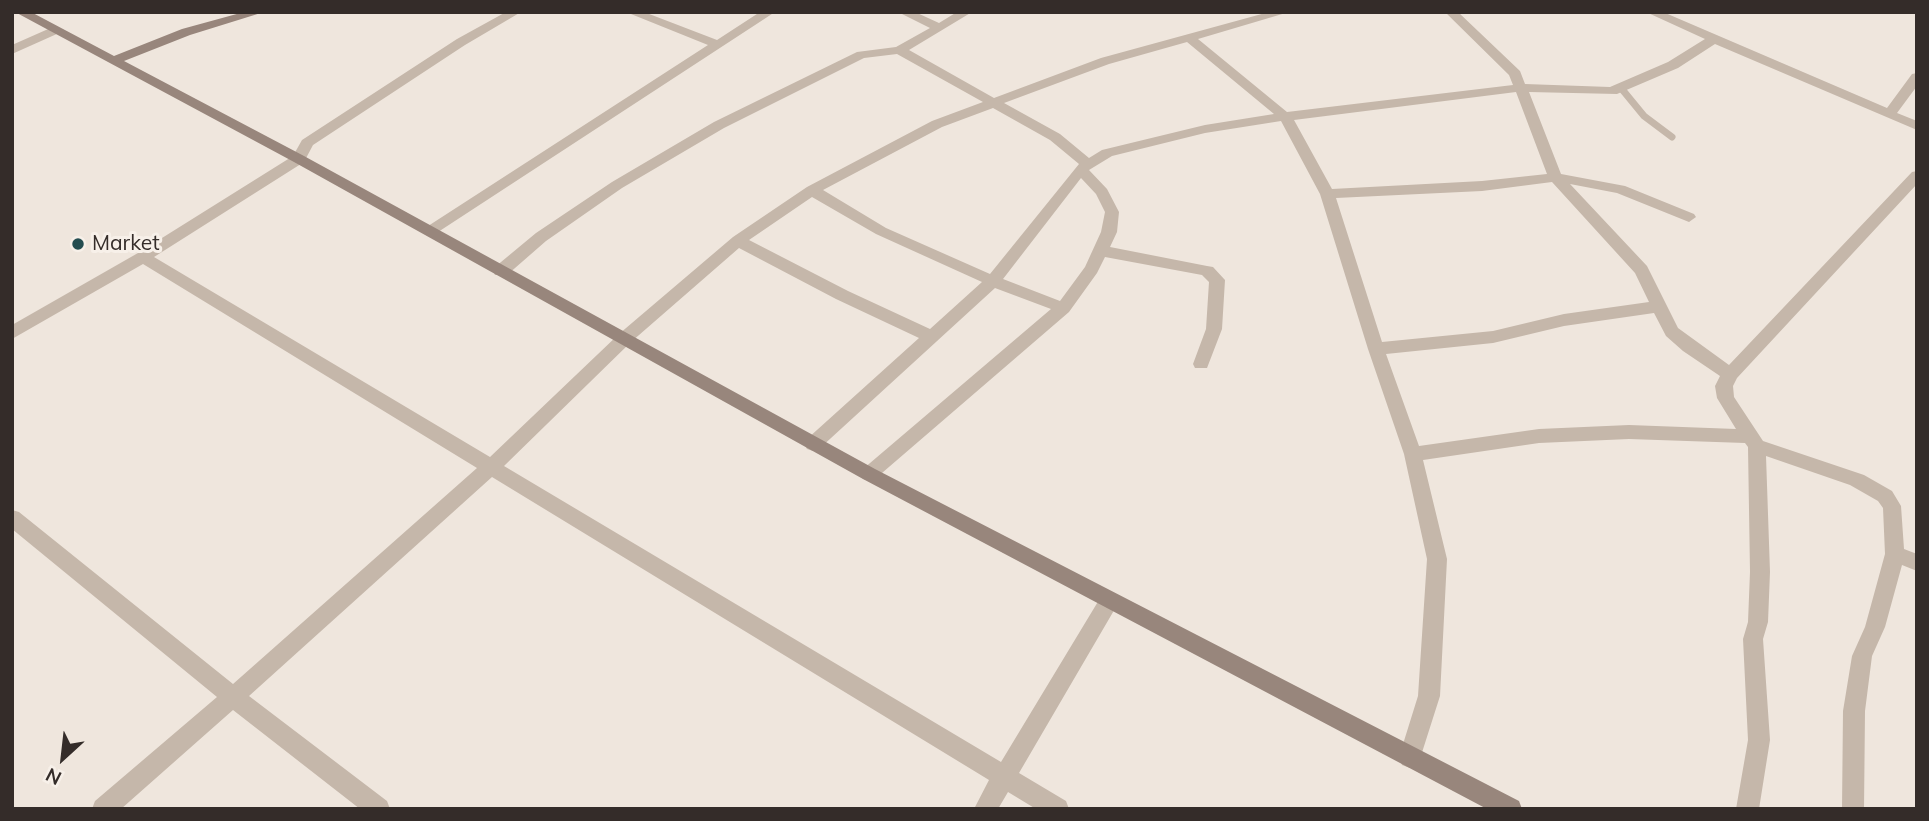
<!DOCTYPE html>
<style>
body{margin:0}
#map{position:relative;width:1929px;height:821px;overflow:hidden;background:#efe6dd;font-family:Mulish,sans-serif}
canvas{display:block}
.frame{position:absolute;inset:0;border:14px solid #342c29;pointer-events:none}
.north{position:absolute;left:28px;top:723px;width:70px;height:70px;-webkit-text-stroke:5px #f7f0e9;paint-order:stroke;rotate:207deg;font-size:19px;font-weight:700;line-height:28px;text-align:center;color:#342c29}
.north::after{content:'';display:block;margin:auto;width:24px;height:32px;background:#342c29;clip-path:polygon(50% 0,100% 100%,50% 72%,0 100%)}
</style>
<div id="map">
<canvas width="1929" height="821"></canvas>
<div class="frame"></div>
<div class="north">N</div>
</div>
<script>
const ctx = document.querySelector('canvas').getContext('2d');
ctx.lineJoin = 'round';
const toPath = rows => new Path2D(rows.map(r => 'M' + r).join(''));
function stroke(path, color, width, dash) { ctx.strokeStyle = color; ctx.lineWidth = width; ctx.lineCap = dash ? 'butt' : 'round'; ctx.setLineDash(dash || []); ctx.stroke(path); }
function fillPath(path, color) { ctx.fillStyle = color; ctx.fill(path, 'evenodd'); }
function write(font, color, halo, rows, align = 'center') {
  ctx.font = font + ' Mulish,sans-serif'; ctx.lineWidth = 6; ctx.setLineDash([]); ctx.textBaseline = 'middle'; ctx.strokeStyle = halo; ctx.fillStyle = color; for (const [text, x, y, turn = 0] of rows) {
    ctx.save(); ctx.translate(x, y); ctx.rotate((+turn || 0) * Math.PI / 180); ctx.textAlign = isNaN(turn) ? turn : align; if (halo) ctx.strokeText(text, 0, 0); ctx.fillText(text, 0, 0); ctx.restore();
  }
}
const lane = toPath([
 [1621,88,1644,116,1672,137]
]);
const street = toPath([
 [506,12,521,12,465,45,313,145,304,162,154,257,490,457,619,334,733,237,807,187,932,121,983,102,897,54,864,58,724,128,622,188,546,241,507,275,495,275,493,271,495,267,536,233,612,182,714,122,857,52,896,47,930,28,898,12,915,12,939,23,957,12,972,12,909,50,994,98,1101,58,1269,12,1289,12,1198,39,1287,112,1513,85,1509,75,1445,12,1458,12,1520,71,1525,84,1610,87,1668,62,1705,39,1646,12,1663,12,1887,108,1912,74,1917,73,1917,86,1897,113,1917,121,1917,130,1715,44,1678,68,1617,94,1529,92,1561,174,1625,186,1694,214,1696,217,1689,222,1617,193,1570,184,1647,266,1678,328,1729,365,1912,172,1917,171,1917,184,1737,378,1733,386,1734,397,1763,441,1864,475,1892,491,1901,506,1904,549,1917,554,1917,571,1902,565,1885,627,1872,656,1865,711,1864,809,1842,809,1843,711,1852,656,1865,627,1885,554,1883,508,1878,501,1850,485,1766,456,1770,572,1768,622,1763,639,1770,740,1759,809,1736,809,1748,740,1743,639,1748,622,1750,572,1748,447,1745,443,1629,439,1539,443,1423,460,1447,559,1440,696,1418,765,1410,768,1402,765,1399,757,1418,696,1427,559,1404,454,1368,349,1320,194,1281,121,1205,133,1112,156,1089,170,1107,189,1119,212,1117,232,1110,247,1207,266,1213,267,1225,280,1222,329,1207,368,1195,368,1193,364,1206,329,1209,282,1202,275,1105,257,1097,273,1069,312,875,479,869,481,863,479,860,474,863,469,1051,309,995,288,819,449,813,451,807,449,804,444,807,439,919,338,836,299,739,248,631,342,504,466,1001,762,1102,595,1109,592,1116,595,1119,601,1116,607,1019,773,1066,801,1069,809,1036,809,1008,792,998,809,974,809,989,780,492,477,249,696,387,801,390,809,360,809,233,710,121,809,92,809,95,801,217,697,12,529,12,510,19,512,233,684,477,468,143,264,12,339,12,325,138,253,293,156,302,140,457,39,506,12],
 [1187,42,1274,114,1205,125,1102,150,1089,158,1060,134,1004,103,1109,64,1187,42],
 [1516,92,1547,174,1482,181,1332,189,1294,120,1516,92],
 [993,108,1050,140,1079,164,990,274,886,228,823,190,942,127,993,108],
 [1081,178,1096,194,1105,212,1101,232,1085,267,1060,301,1003,279,1081,178],
 [1552,182,1635,273,1649,302,1564,314,1493,331,1382,342,1336,198,1482,191,1552,182],
 [812,197,876,234,982,282,930,329,848,291,749,240,812,197],
 [1654,313,1666,336,1683,351,1720,376,1715,386,1717,398,1736,429,1629,425,1539,429,1419,446,1386,354,1493,343,1564,326,1654,313],
 [626,12,644,12,717,40,760,12,775,12,435,234,425,234,422,231,425,228,708,45,626,12],
 [55,26,61,30,59,33,12,54,12,45,55,26]
]);
const secondary = toPath([
 [15,12,31,12,114,56,182,29,244,12,264,12,190,35,124,61,304,156,875,469,1519,801,1522,809,1487,809,863,479,294,162,15,12]
]);
const markers = [
 [78,244,7,"#244d50"]
];
const poiNames = [
 ["Market",92,244]
];
stroke(lane, '#c5b7aa', 7);
fillPath(street, '#c5b7aa');
fillPath(secondary, '#98867c');
for (const [x, y, r, color] of markers) { const dot = new Path2D(); dot.arc(x, y, r, 0, 2 * Math.PI); ctx.fillStyle = color; ctx.fill(dot); stroke(dot, '#f7f0e9', 2.5); }
write('21px', '#342c29', '#f7f0e9', poiNames, 'left');
</script>
